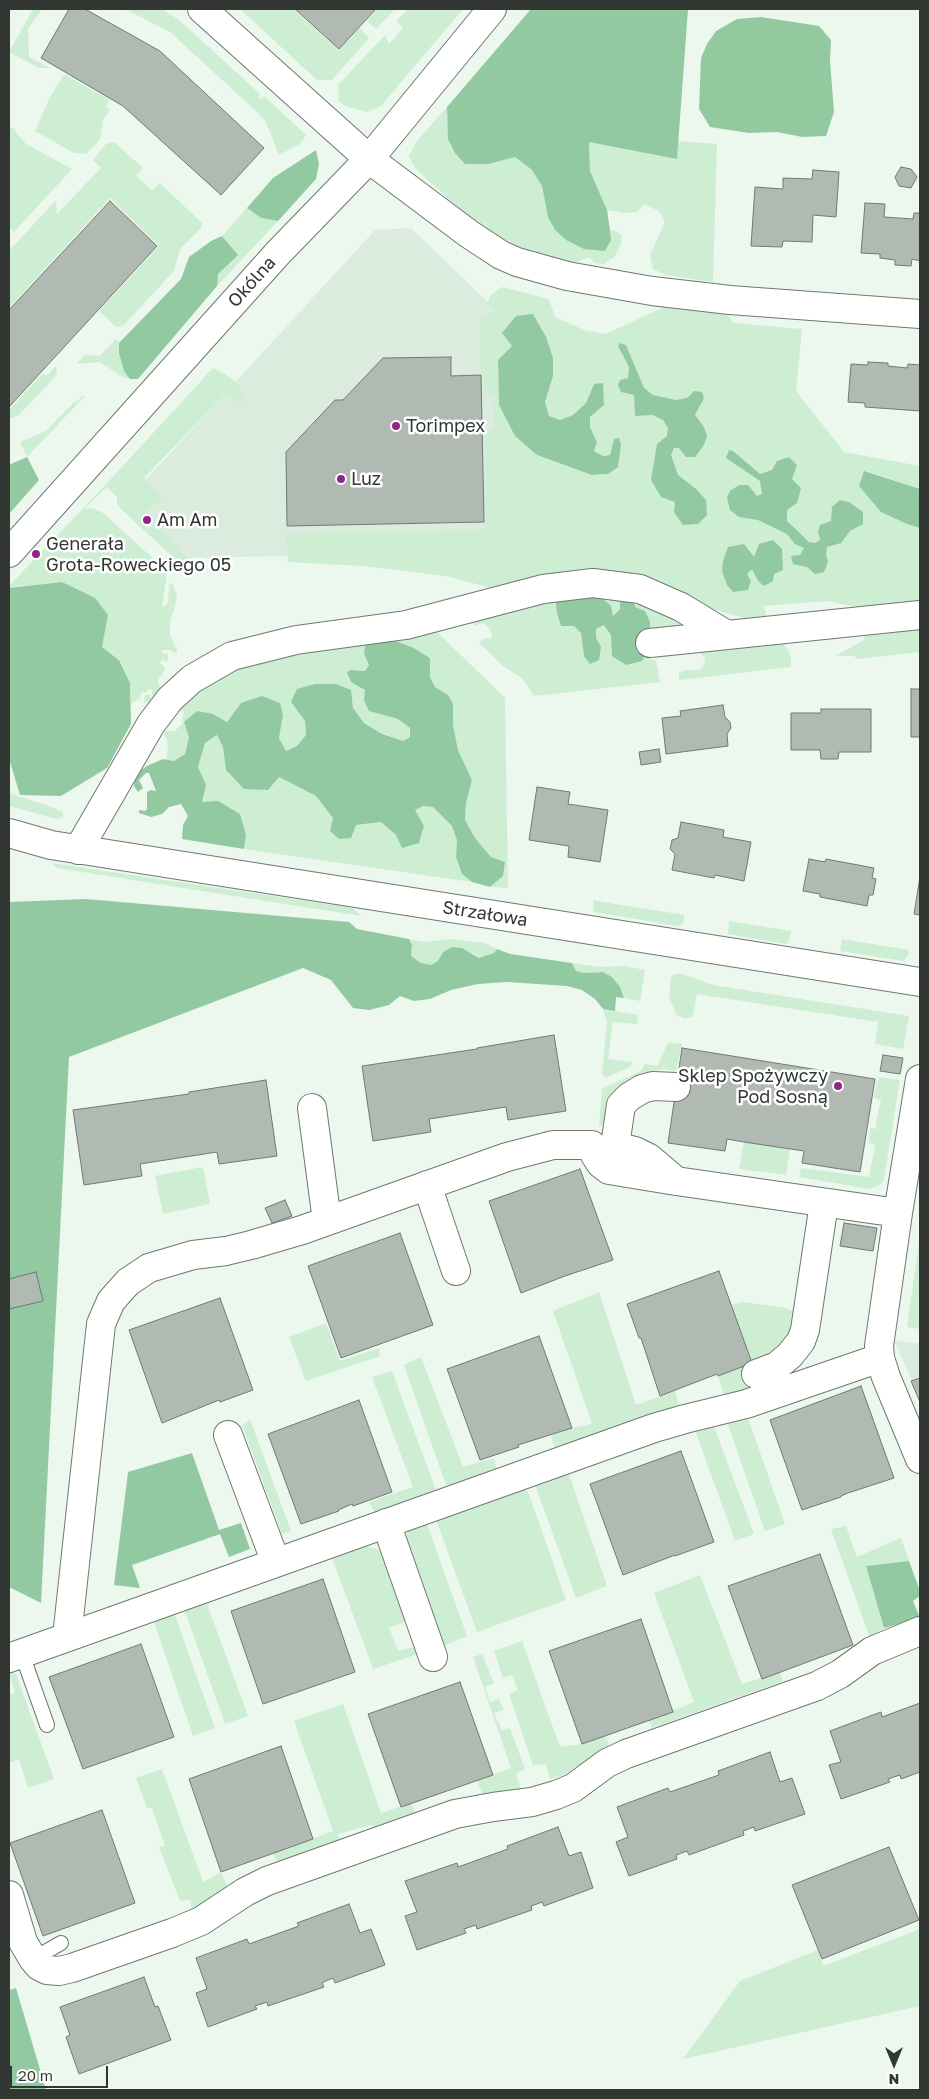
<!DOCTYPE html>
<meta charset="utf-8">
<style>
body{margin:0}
#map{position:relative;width:929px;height:2099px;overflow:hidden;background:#ecf7ee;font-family:"Golos Text",sans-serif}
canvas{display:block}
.frame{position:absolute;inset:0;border:10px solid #333734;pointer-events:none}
.north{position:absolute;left:869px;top:2039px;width:50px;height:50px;-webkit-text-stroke:4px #fff;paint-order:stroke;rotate:180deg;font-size:14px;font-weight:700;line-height:20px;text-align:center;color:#333734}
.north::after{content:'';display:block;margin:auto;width:18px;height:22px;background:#333734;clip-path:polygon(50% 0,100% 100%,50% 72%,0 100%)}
.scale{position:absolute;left:10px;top:2066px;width:98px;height:22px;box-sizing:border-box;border:2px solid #333734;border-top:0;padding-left:6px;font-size:15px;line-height:18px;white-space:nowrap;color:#333734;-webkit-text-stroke:4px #fff;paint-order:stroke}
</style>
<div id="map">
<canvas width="929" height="2099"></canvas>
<div class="frame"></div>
<div class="north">N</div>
<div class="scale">20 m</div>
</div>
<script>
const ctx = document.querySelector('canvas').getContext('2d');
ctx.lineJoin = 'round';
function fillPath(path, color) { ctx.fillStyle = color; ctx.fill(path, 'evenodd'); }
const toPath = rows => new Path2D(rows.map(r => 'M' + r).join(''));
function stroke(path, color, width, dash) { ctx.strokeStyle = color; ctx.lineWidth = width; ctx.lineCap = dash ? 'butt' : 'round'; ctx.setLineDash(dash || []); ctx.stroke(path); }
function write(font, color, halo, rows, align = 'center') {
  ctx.font = font + ' "Golos Text",sans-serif'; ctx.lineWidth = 5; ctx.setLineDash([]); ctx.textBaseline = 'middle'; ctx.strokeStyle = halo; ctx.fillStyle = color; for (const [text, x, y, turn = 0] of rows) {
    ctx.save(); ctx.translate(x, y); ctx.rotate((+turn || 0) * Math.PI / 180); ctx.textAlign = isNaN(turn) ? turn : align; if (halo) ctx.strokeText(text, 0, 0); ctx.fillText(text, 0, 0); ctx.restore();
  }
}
const built = toPath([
 [411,228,496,310,502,552,180,558,130,497,375,230],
 [894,1340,920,1344,920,1398]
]);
const green = toPath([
 [33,9,42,9,28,29,29,57,50,68,39,68,9,52],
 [125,9,162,9,179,20,260,94,258,97,261,99,264,96,306,135,300,144,279,155,266,122,257,112,170,32],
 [240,9,293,9,339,50,360,28,369,38,332,80,317,80],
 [378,9,395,9,376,29,367,21],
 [408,9,463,9,381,106,368,112,347,107,339,101,338,85,385,35,389,44,403,28,396,21],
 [64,74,110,100,106,106,110,109,103,120,100,139,86,154,74,153,35,131,49,99],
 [447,107,447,120,489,164,515,157,532,170,542,186,548,217,555,230,566,240,611,240,610,230,617,231,622,236,621,245,614,257,604,264,595,263,589,257,574,263,537,255,501,238,478,223,455,205,415,168,409,157,416,142],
 [9,126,15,129,16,132,26,144,72,169,14,232,9,227],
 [589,141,677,159,678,141,717,144,713,282,666,275,653,269,650,255,665,222,659,211,644,204,637,212,624,213,607,210,590,171],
 [111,142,115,143,143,168,136,176,152,190,160,183,202,223,202,227,180,249,174,271,123,326,116,327,99,311,159,246,110,198,9,308,9,251,56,200,57,214,101,168,93,160,106,144],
 [247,208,261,218,278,221,217,286,218,274,237,255,222,236],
 [502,287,549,299,555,317,584,330,605,334,665,307,681,305,726,310,733,323,802,329,796,391,844,452,920,466,920,489,865,471,907,524,920,528,920,604,866,609,828,601,764,606,767,619,751,620,692,603,673,595,510,593,446,576,363,566,288,562,286,533,485,530,484,430,494,430,495,394,484,394,483,373,481,372,480,319,496,310,487,304,490,296],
 [503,334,553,376,545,402,548,416,560,420,573,415,586,403,594,384,604,405,590,417,590,427,597,442,594,451,603,456,610,455,614,439,608,474,592,475,537,455,499,405,498,361,512,346],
 [116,339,119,343,119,353,124,371,130,379,124,378,100,362,76,364,85,355,100,356],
 [56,366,57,373,54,378,19,415,9,419,9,410,43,373,46,376],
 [213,368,225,374,238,384,243,402,237,402,227,392,144,478,163,497,144,513,146,515,140,521,148,528,154,524,186,557,192,557,193,561,190,564,177,561,122,510,117,504,117,497,107,487,85,508,94,509,103,513,164,568,167,574,162,606,166,606,168,602,169,585,172,583,177,595,174,610,170,620,170,636,177,649,177,654,170,650,162,650,162,653,168,654,168,659,167,662,162,660,160,663,164,666,165,670,158,680,159,686,165,689,152,703,144,702,145,695,150,695,151,698,153,698,152,690,149,689,146,692,141,693,140,698,131,704,130,683,120,660,102,647,108,615,62,582,9,588,9,586,108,482],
 [81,396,85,396,27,457,20,442,46,431,75,401,76,402,81,398],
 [588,588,611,588,685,621,682,627,649,632,620,609,613,617],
 [555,595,574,626,581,633,584,656,601,647,596,638,596,629,604,625,611,635,649,649,651,660,656,660,660,682,534,696,523,679,502,665,479,643,485,638,491,639,492,634,489,628,483,623,474,626,472,617],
 [920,628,920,652,857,659,854,656,835,656,864,640,865,633],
 [435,630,505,698,508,888,490,887,503,876,505,862,491,857,475,838,465,820,466,803,472,780,458,750,453,725,453,704,448,695,435,687,430,677,430,658,414,648,388,638],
 [366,639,364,654,369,665,366,671,351,670,365,690,369,711,398,718,410,728,410,737,403,741,382,734,364,723,353,708,351,690,336,684,291,702,305,721,306,735,297,746,286,751,279,738,283,715,241,703,227,722,213,714,184,722,189,737,185,754,174,761,166,760,168,747,164,731,175,731,182,724,184,710,174,714,173,708,234,664],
 [783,641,791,657,791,667,679,680,679,673,685,670,700,670,705,663,705,658,699,652,689,650],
 [217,735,223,747,226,770,279,777,316,796,333,818,355,825,381,822,396,835,415,810,423,806,433,807,452,826,458,840,456,857,462,874,472,882,244,849,246,835,202,802,198,767,205,743],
 [9,793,52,807,63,813,63,817,57,819,9,806],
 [51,863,353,908,361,916,57,868],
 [593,900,621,905,685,915,683,924,678,926,594,912],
 [729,921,791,931,789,941,786,944,728,934],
 [409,939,426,942,449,939,485,943,497,949,494,953,479,958,473,953,443,952,438,961,431,965,421,963,411,956,412,945],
 [842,939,909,950,908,956,903,961,840,951],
 [572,963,599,967,624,966,645,970,640,1001,624,998,620,987,612,977,603,972,584,973,576,971],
 [679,973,713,985,909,1016,903,1049,875,1044,878,1022,697,994,693,1016,685,1019,677,1015,669,998,671,978,673,975],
 [603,1009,638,1015,637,1024,613,1022,608,1059,632,1062,631,1066,606,1078,602,1074,607,1022],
 [668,1043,682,1044,676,1071,664,1069,641,1073,629,1079,608,1102,602,1126,599,1126,602,1089,641,1071,645,1064,657,1066],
 [879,1077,900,1080,884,1179,881,1184,870,1189,799,1177,801,1168,869,1177,875,1145,869,1143,870,1128,876,1129,876,1121,881,1100,874,1098,877,1080,879,1080],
 [744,1142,790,1149,786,1175,739,1169],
 [203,1167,210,1204,163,1214,155,1176],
 [920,1236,919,1315,920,1329,907,1327],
 [599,1292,636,1405,675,1391,679,1407,663,1410,556,1451,551,1436,572,1428,592,1424,553,1311],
 [743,1302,787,1308,792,1311,795,1317,792,1328,785,1339,764,1357,751,1361,731,1305],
 [326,1323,340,1361,379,1348,380,1356,306,1381,289,1337],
 [421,1357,463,1467,494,1458,497,1472,447,1488,404,1365],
 [752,1363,760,1387,725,1398,718,1376],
 [392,1371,437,1493,376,1515,369,1502,413,1487,372,1377],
 [747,1415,785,1524,765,1531,727,1422],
 [250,1419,291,1531,282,1534,242,1425],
 [713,1424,754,1534,735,1541,694,1427],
 [568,1471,607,1586,576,1598,534,1482],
 [524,1485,530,1497,566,1600,477,1632,435,1517],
 [426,1521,467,1636,441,1647,405,1546,406,1535,412,1526],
 [846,1526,857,1557,901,1538,909,1561,866,1566,884,1628,870,1638,831,1529],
 [363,1545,379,1550,384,1555,405,1622,389,1628,398,1651,422,1645,424,1652,373,1669,331,1555],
 [700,1575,742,1684,780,1672,783,1681,652,1728,649,1720,694,1702,654,1593],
 [206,1601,248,1716,225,1724,183,1606],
 [174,1612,215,1728,193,1736,153,1619],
 [522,1641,560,1747,582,1744,606,1735,609,1746,565,1774,550,1779,546,1764,533,1765,509,1694,518,1690,512,1675,503,1678,494,1651],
 [482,1654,494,1683,485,1687,490,1702,499,1699,504,1710,494,1713,502,1730,510,1728,525,1769,516,1774,521,1789,483,1796,477,1780,511,1768,473,1657],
 [9,1672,16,1674,54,1779,28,1788,19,1759,10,1763,9,1758,9,1695,15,1692],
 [343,1704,381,1813,411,1803,415,1813,374,1830,371,1825,338,1834,340,1842,278,1863,273,1853,333,1831,294,1721],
 [162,1769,203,1882,221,1872,228,1888,207,1903,192,1908,190,1900,180,1901,159,1847,165,1846,152,1808,147,1808,136,1778],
 [920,1929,920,2006,683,2059,740,1981,818,1950,823,1966]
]);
const forest = toPath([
 [531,9,688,9,677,159,589,142,590,171,607,210,610,230,611,240,605,251,584,249,566,240,555,230,548,217,542,186,532,170,515,157,489,164,465,164,455,153,448,139,447,107],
 [316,150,319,164,316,179,278,221,261,218,247,208,273,178],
 [222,236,238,255,218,274,217,286,138,379,130,379,124,371,119,353,119,343,181,279,189,257,211,241],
 [533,314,546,337,553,358,553,376,545,402,549,416,560,420,573,415,586,403,594,384,603,383,604,405,590,417,590,427,597,442,594,451,603,456,610,455,614,439,619,438,621,445,618,467,608,474,592,475,537,455,515,436,499,405,498,360,512,346,502,333,516,316],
 [620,343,626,345,644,388,653,395,676,400,687,398,694,391,702,392,704,398,695,415,704,427,707,436,704,445,695,457,686,457,679,448,674,448,671,455,678,475,696,489,706,500,707,515,698,524,683,525,674,512,675,502,661,497,651,480,657,444,667,436,668,428,663,420,653,415,635,416,634,395,621,392,618,385,620,380,628,378,629,367,618,346],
 [729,450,733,451,760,474,772,470,777,461,789,457,797,465,792,479,801,488,797,503,787,510,787,521,809,542,815,543,820,540,818,532,820,525,831,521,832,507,840,500,849,502,863,512,863,524,850,531,841,543,827,547,826,555,828,562,824,572,815,574,807,567,793,564,791,556,800,555,804,548,795,544,787,534,758,520,739,517,730,510,727,497,730,491,739,485,748,485,757,496,762,494,760,481,726,458],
 [27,457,39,480,9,514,9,465],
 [864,471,920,489,920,528,907,524,881,512,859,486],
 [773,540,782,549,783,570,774,574,773,581,764,586,758,581,752,569,747,574,751,581,748,590,733,592,727,585,722,571,723,561,728,547,744,544,754,557,759,544],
 [62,582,95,598,108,615,102,647,119,660,130,683,131,724,107,768,61,796,20,795,10,762,9,588],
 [595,592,611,606,613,616,620,609,620,601,626,596,634,600,635,607,645,611,650,622,649,649,642,661,626,665,612,656,611,635,604,625,596,629,596,638,601,647,599,660,590,664,584,656,581,633,574,626,561,626,557,613,555,595],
 [388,638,414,648,430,658,430,677,435,687,448,695,453,704,453,725,458,750,472,780,466,803,465,820,475,838,491,857,505,862,503,876,490,887,472,882,462,874,456,857,457,840,452,826,433,807,423,806,415,810,424,826,419,843,402,848,396,835,381,822,356,825,351,838,339,839,330,831,333,818,316,796,279,777,268,790,244,789,226,770,223,747,217,735,205,743,198,767,206,785,202,802,218,801,240,814,246,835,244,849,182,839,183,825,188,816,181,804,169,807,162,814,151,817,139,813,139,810,145,811,147,809,147,792,151,790,156,791,149,773,146,773,139,780,143,788,138,792,134,786,135,774,147,766,163,759,174,761,185,754,189,737,184,722,197,711,213,714,227,722,241,703,262,696,280,703,283,715,279,738,286,751,297,746,306,735,305,721,291,702,297,689,315,684,336,684,351,690,353,708,364,723,382,734,403,741,410,737,410,728,398,719,369,711,364,700,365,690,351,682,347,672,351,670,365,671,369,665,364,654,366,639],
 [86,899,349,922,357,929,409,939,412,945,411,956,421,963,431,965,438,961,443,952,452,947,462,948,479,958,494,953,497,949,510,954,572,963,576,971,584,973,603,972,612,977,620,987,624,998,616,997,615,1011,603,1009,595,999,582,990,567,986,507,982,478,984,451,990,430,999,414,1001,400,996,389,1005,369,1010,353,1008,331,980,303,968,69,1057,41,1603,9,1587,9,902],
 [192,1453,219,1530,241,1523,250,1549,229,1557,220,1534,132,1565,140,1588,114,1585,128,1472],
 [909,1561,920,1591,920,1596,913,1601,920,1618,884,1628,866,1566],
 [16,1988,46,2090,9,2090,9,1990]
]);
const water = toPath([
 [761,17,819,26,831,40,830,61,834,112,826,136,802,137,777,132,749,133,710,127,699,109,701,58,707,44,716,31,737,19]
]);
const building = toPath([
 [69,9,85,9,160,51,264,148,221,195,123,106,41,58,69,9],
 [295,9,376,9,339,49,295,9],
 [901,167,911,169,917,177,911,188,899,186,895,177,901,167],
 [813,170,839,172,836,217,813,215,812,242,783,241,782,247,751,246,755,187,783,189,783,178,812,179,813,170],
 [110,201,157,246,9,407,9,310,110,201],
 [865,203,885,204,884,217,913,219,914,213,920,213,920,261,912,259,911,266,895,265,895,260,880,258,880,254,861,253,865,203],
 [451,357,451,376,481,375,484,522,287,526,286,452,335,400,343,400,383,358,451,357],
 [868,362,888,363,888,366,907,368,908,364,920,365,920,411,865,407,865,403,848,402,851,364,868,365,868,362],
 [911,689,920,689,920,737,911,737,911,689],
 [723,705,725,717,730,722,731,728,727,734,728,746,666,754,662,718,681,716,680,711,723,705],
 [821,709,871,709,871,752,839,752,838,759,821,759,820,750,791,750,791,713,821,713,821,709],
 [659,749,661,762,641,765,639,752,659,749],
 [537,787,570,792,568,804,608,810,600,862,568,857,569,846,529,840,537,787],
 [681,822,724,830,723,837,751,842,744,881,715,875,714,878,672,870,675,854,670,849,672,840,678,838,681,822],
 [809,859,825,862,826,859,874,868,872,878,876,879,873,895,869,895,867,906,820,897,820,894,803,891,809,859],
 [920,877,920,915,914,914,920,877],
 [554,1035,566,1111,508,1120,506,1107,429,1119,431,1132,373,1141,362,1066,477,1049,477,1048,554,1035],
 [682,1048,875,1079,860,1172,802,1163,804,1151,744,1142,727,1139,725,1151,668,1143,682,1048],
 [883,1055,903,1058,900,1074,880,1071,883,1055],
 [266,1080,277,1156,219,1164,217,1152,140,1164,142,1176,84,1185,73,1110,189,1094,189,1092,266,1080],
 [580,1169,613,1260,565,1276,521,1293,489,1201,580,1169],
 [285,1200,292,1216,272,1223,265,1208,285,1200],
 [844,1223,877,1228,873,1251,840,1246,844,1223],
 [400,1233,433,1325,341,1358,308,1266,400,1233],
 [719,1271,752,1363,718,1376,717,1374,660,1396,641,1338,639,1338,627,1304,719,1271],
 [36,1272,43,1301,9,1309,9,1279,36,1272],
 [220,1298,253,1390,220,1402,219,1400,162,1423,129,1330,220,1298],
 [539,1336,572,1428,518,1445,519,1447,480,1460,447,1369,539,1336],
 [920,1378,920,1402,911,1381,920,1378],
 [861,1386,894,1478,848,1493,841,1496,841,1497,802,1510,770,1420,861,1386],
 [359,1400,392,1492,353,1506,352,1504,338,1510,339,1511,301,1524,268,1434,359,1400],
 [681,1451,714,1542,675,1556,675,1555,623,1575,590,1484,681,1451],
 [820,1554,853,1645,762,1679,728,1586,820,1554],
 [323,1579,355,1672,263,1704,231,1611,323,1579],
 [641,1619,673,1712,582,1744,549,1651,641,1619],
 [141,1644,174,1737,83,1769,49,1677,141,1644],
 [460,1682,493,1775,401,1807,368,1714,460,1682],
 [920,1703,920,1772,901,1779,900,1775,888,1779,890,1782,841,1799,829,1765,841,1762,830,1731,881,1712,882,1717,920,1703],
 [281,1746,313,1839,221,1872,189,1779,281,1746],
 [770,1752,780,1782,792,1778,805,1814,755,1831,754,1827,743,1831,744,1835,689,1855,687,1851,676,1855,677,1859,629,1876,616,1842,628,1837,617,1807,668,1788,670,1792,719,1775,718,1771,770,1752],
 [102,1810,135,1903,43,1936,10,1843,102,1810],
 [558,1827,569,1856,581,1852,593,1888,544,1906,542,1902,537,1904,531,1906,532,1910,477,1929,476,1925,464,1929,466,1933,417,1950,405,1916,417,1912,405,1881,457,1863,458,1867,508,1849,507,1846,558,1827],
 [889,1847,919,1920,822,1959,792,1885,889,1847],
 [349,1904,360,1933,371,1929,385,1965,335,1983,333,1978,328,1980,322,1983,324,1987,268,2006,267,2002,255,2006,257,2009,208,2027,196,1993,207,1989,196,1958,247,1939,249,1944,299,1926,297,1923,349,1904],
 [144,1977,155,2007,158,2006,171,2040,79,2074,66,2037,70,2035,60,2007,144,1977]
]);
const lane = toPath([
 [22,1654,47,1725],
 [33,1959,61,1943]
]);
const street = toPath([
 [202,9,369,159,469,234,501,255,517,262,567,276,652,291,730,300,920,314],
 [9,553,278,253,369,159,492,9],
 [650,643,920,615],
 [9,833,51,845,920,982],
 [78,850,151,724,170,699,192,679,232,656,296,640,406,625,543,589,593,583,640,589,681,607,727,635],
 [920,1079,898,1213,879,1346,880,1358,886,1377,920,1459],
 [676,1087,653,1086,642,1089,629,1097,621,1105,615,1146,635,1151,649,1158,676,1181,898,1213],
 [312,1108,327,1221],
 [427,1185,456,1271],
 [756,1374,777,1366,790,1355,801,1341,805,1330,824,1203],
 [228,1435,276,1563],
 [386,1523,433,1657],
 [67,1637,101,1324,111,1301,128,1282,149,1268,193,1255,226,1251,251,1245,302,1230,507,1157,553,1145,592,1145,595,1155,601,1164,609,1170,676,1181],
 [9,1658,654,1428,685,1419,746,1404,880,1358],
 [9,1895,23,1942,33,1959,39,1966,47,1970,59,1971,72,1968,172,1933,201,1921,245,1892,267,1881,455,1814,493,1807,532,1802,556,1795,573,1788,607,1763,626,1754,817,1686,840,1674,872,1651,920,1631]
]);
const markers = [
 [396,426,5,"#902588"],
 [341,479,5,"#902588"],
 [147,520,5,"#902588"],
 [36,554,5,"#902588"],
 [838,1086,5,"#902588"]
];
const streetNames = [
 ["Okólna",252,282,-48],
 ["Strzałowa",485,914,9]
];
const poiNames = [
 ["Torimpex",406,426],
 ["Luz",351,479],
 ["Am Am",157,520],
 ["Generała",46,544],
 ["Grota-Roweckiego 05",46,565],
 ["Sklep Spożywczy",828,1076,"right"],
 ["Pod Sosną",828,1097,"right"]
];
fillPath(built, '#dbecdf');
fillPath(green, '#cdeed3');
fillPath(forest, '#93c9a0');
fillPath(water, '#93c99f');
fillPath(building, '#b0bab2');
stroke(building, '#707972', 1);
stroke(lane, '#6f7871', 16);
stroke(street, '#6f7871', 30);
stroke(lane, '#fff', 14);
stroke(street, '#fff', 28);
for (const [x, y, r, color] of markers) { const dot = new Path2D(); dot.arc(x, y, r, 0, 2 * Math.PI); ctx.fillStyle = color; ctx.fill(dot); stroke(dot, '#fff', 2); }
write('18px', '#333734', '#fff', streetNames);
write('18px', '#333734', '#fff', poiNames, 'left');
</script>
